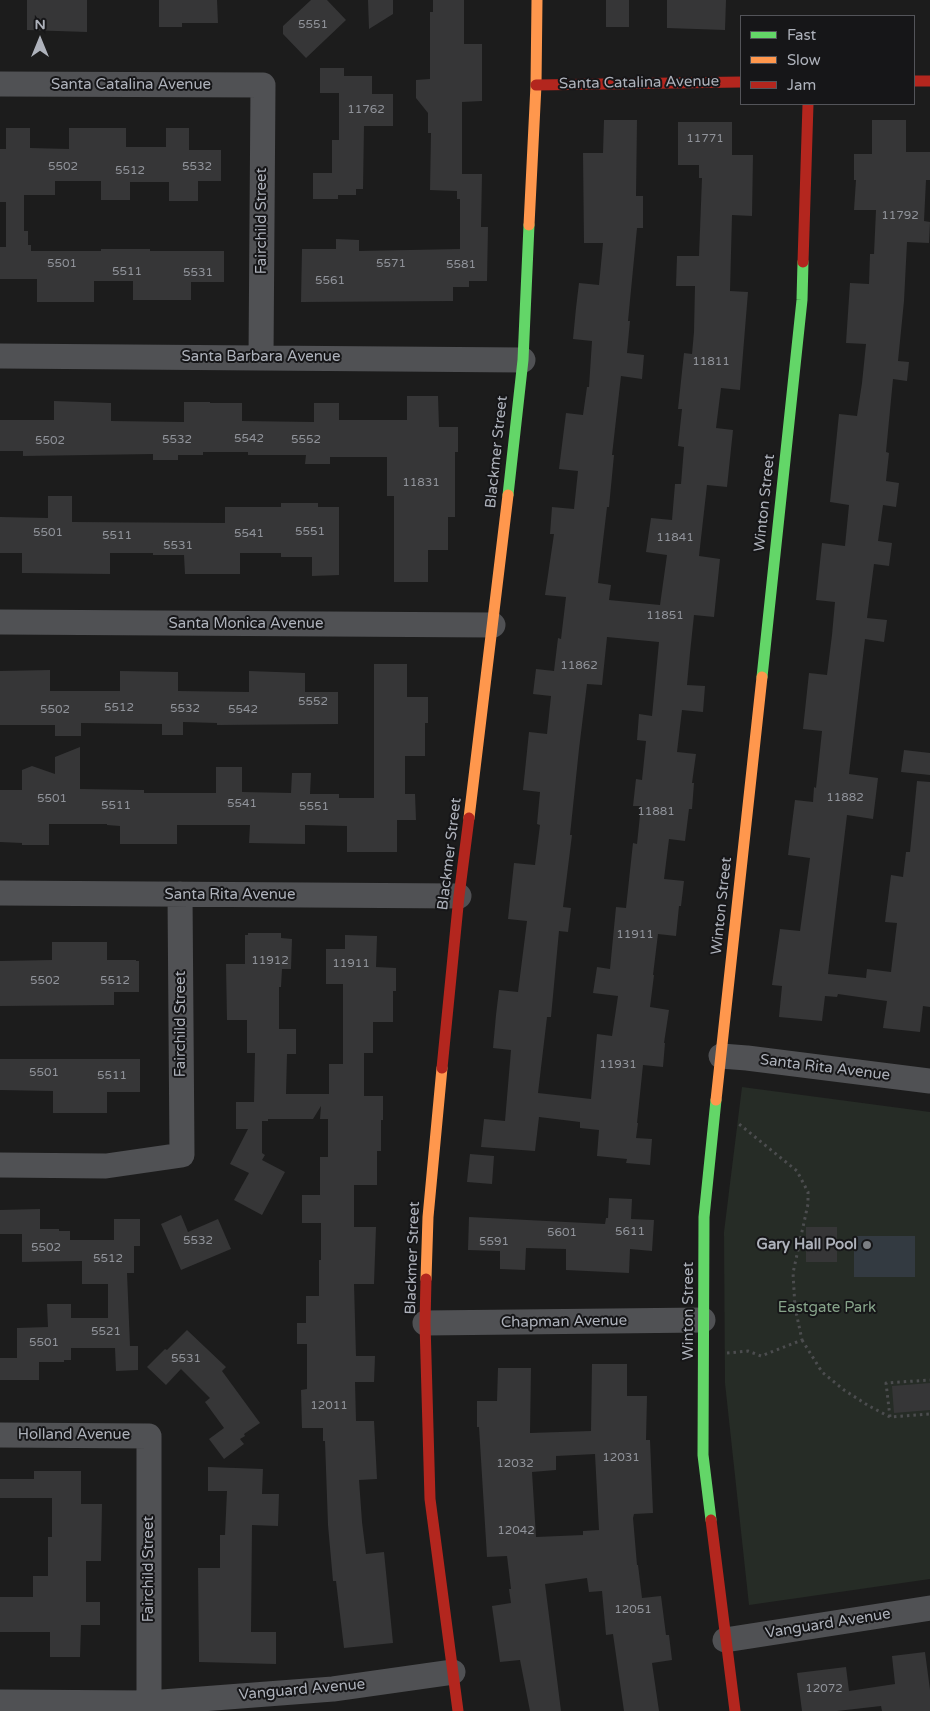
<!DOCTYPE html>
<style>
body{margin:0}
#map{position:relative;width:930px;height:1711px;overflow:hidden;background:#1c1c1c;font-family:"Varela Round",sans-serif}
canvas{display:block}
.legend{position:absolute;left:740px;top:15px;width:175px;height:90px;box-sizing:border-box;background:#161618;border:1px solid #535459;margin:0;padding:6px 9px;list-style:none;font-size:15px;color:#aeb2bb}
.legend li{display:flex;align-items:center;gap:10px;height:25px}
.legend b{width:25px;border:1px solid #535459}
.north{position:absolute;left:15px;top:15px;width:50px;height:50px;-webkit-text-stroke:4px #161618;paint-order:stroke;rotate:0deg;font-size:14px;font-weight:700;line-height:20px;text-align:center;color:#aeb2bb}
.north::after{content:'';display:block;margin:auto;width:18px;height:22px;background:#aeb2bb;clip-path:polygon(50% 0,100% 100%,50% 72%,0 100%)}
</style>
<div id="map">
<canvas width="930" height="1711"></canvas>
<ul class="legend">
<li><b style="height:6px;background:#63d668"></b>Fast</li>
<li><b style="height:6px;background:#ff974d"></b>Slow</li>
<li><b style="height:6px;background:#b3261e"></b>Jam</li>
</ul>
<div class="north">N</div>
</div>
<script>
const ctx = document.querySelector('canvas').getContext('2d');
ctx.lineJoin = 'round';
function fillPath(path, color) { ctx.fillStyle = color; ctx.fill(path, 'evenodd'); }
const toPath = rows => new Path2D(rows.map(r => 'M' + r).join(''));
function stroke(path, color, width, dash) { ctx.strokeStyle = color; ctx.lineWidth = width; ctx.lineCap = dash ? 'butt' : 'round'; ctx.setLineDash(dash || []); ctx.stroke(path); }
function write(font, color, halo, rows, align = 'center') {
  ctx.font = font + ' "Varela Round",sans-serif'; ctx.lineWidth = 4; ctx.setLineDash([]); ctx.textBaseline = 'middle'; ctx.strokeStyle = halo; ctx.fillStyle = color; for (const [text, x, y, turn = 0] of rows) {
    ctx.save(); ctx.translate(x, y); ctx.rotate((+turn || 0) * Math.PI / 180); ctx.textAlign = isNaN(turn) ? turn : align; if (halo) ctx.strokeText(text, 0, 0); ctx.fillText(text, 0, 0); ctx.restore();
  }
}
const green = toPath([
 [742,1087,930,1112,930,1579,749,1605,725,1383,724,1232]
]);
const water = toPath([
 [854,1236,915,1236,915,1277,854,1277]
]);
const building = toPath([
 [27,0,87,0,87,32,27,30],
 [159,0,217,0,218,23,182,23,182,27,159,27],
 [311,0,327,0,346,20,306,58,283,34,283,26],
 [368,0,393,0,393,14,369,29],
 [433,0,464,0,464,44,482,44,482,101,462,102,462,174,482,174,481,227,488,227,487,281,469,281,469,287,453,287,453,301,301,302,302,249,336,249,336,239,359,240,359,251,460,249,460,199,457,199,457,191,430,190,431,133,428,133,428,113,416,98,416,80,430,79,430,12,433,12],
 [606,0,629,0,629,27,606,27],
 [667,0,726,0,725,30,667,28],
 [320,68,344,68,344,76,372,76,372,94,393,94,393,126,364,126,363,189,356,189,356,195,338,195,338,199,313,199,313,173,332,173,332,140,339,140,339,93,320,93],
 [604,120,637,120,636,196,643,196,643,228,637,228,628,321,630,321,627,353,644,355,642,379,621,376,612,455,614,455,609,507,607,507,598,583,611,585,609,600,660,605,667,555,646,552,651,518,672,520,675,484,681,484,684,447,678,446,682,409,678,409,684,353,692,354,694,332,695,286,676,286,677,256,699,256,702,178,699,178,699,165,678,165,678,122,732,122,732,155,753,155,752,216,732,215,730,291,748,292,740,390,721,388,716,428,733,430,727,487,707,485,699,556,720,559,714,617,694,615,690,653,687,685,705,686,703,712,682,710,677,752,696,754,692,783,694,783,692,809,689,809,685,841,669,839,664,879,684,881,681,906,679,906,676,936,658,934,653,975,654,975,650,1007,669,1010,664,1043,665,1043,663,1067,643,1065,637,1123,638,1123,636,1138,652,1139,650,1165,626,1163,627,1159,597,1156,599,1130,580,1128,580,1122,539,1117,535,1151,481,1147,484,1119,505,1121,511,1050,493,1048,496,1015,499,990,518,992,527,921,508,919,514,863,535,865,540,825,537,824,540,792,523,790,529,732,547,734,551,696,533,694,536,669,554,671,558,638,561,639,566,597,545,595,554,534,550,534,552,507,574,509,578,471,559,469,566,413,583,415,587,387,589,387,592,341,573,339,576,308,579,283,599,285,603,243,584,243,583,153,603,153],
 [607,637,659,642,652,716,639,714,637,740,646,741,642,780,636,779,633,806,641,806,637,844,633,843,626,908,616,907,610,969,597,967,593,993,618,996,612,1036,597,1034,591,1099,538,1093,547,1017,551,1017,559,931,568,932,571,908,563,907,572,835,570,835,579,749,587,684,602,685],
 [872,120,906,120,906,152,930,152,930,180,926,180,924,221,930,222,929,243,907,242,904,301,898,361,909,362,907,381,893,379,886,452,889,453,886,481,899,483,896,507,883,505,878,541,892,543,889,566,874,564,867,618,887,620,884,642,865,639,849,774,878,778,873,819,847,815,828,974,866,978,867,969,891,972,897,923,885,922,891,875,903,877,906,852,910,852,917,781,930,782,930,1007,923,1006,920,1032,883,1028,887,1001,838,994,837,997,825,996,822,1021,779,1017,782,986,772,985,780,929,800,931,810,858,788,855,795,800,813,802,814,787,816,788,822,731,803,729,809,673,827,675,832,635,835,602,816,600,822,543,845,546,849,505,830,502,839,414,857,416,862,383,866,344,846,343,850,283,869,284,870,254,874,254,876,210,854,210,856,180,854,180,854,154,872,154],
 [6,128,30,128,30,148,69,149,69,128,126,128,126,147,166,147,166,128,189,128,189,150,221,150,221,181,198,181,198,201,169,201,169,182,130,182,130,200,101,200,101,181,55,181,55,195,24,195,24,231,28,231,28,245,31,245,31,251,101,251,101,249,150,249,150,251,224,251,224,282,191,282,191,300,133,300,133,281,94,281,94,302,37,302,37,279,0,279,0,247,6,247,6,202,0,202,0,149,6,149],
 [407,396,438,396,439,427,458,427,458,452,455,452,455,517,448,517,448,550,428,550,428,582,394,582,394,496,387,496,387,457,330,457,330,464,305,464,306,455,248,455,248,452,203,452,203,455,178,455,178,460,153,460,153,454,23,456,23,451,0,451,0,420,54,420,54,401,111,403,111,421,184,422,184,402,210,402,210,403,242,403,242,421,314,422,314,403,339,403,339,420,407,420],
 [48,496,72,496,72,522,225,523,225,507,281,507,281,503,318,503,318,507,339,507,339,575,312,576,312,557,281,557,281,553,240,553,240,574,185,574,184,555,153,555,153,553,110,553,110,574,22,573,22,553,0,553,0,517,48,518],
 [374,664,407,664,407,697,428,697,428,723,425,723,425,756,405,756,405,794,415,794,416,820,397,820,397,852,347,852,347,826,305,825,305,844,249,843,250,825,177,825,177,844,120,844,120,826,107,825,107,824,49,824,49,845,22,845,22,843,0,842,0,790,22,790,22,770,32,766,55,774,55,757,80,747,80,789,144,790,144,793,216,793,216,767,242,767,242,792,291,793,292,773,311,773,310,794,339,794,339,798,374,798],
 [50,670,50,691,120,691,120,671,178,672,178,691,249,692,249,671,305,673,305,692,338,692,338,724,217,725,217,723,183,722,183,735,162,735,162,724,81,723,81,736,55,736,55,725,0,725,0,671],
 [904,750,930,753,930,775,901,772],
 [248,933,281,933,281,938,292,939,291,969,282,969,281,987,279,987,279,1029,296,1029,296,1054,287,1054,286,1094,329,1094,329,1064,343,1064,343,984,326,984,326,949,345,949,345,935,377,936,376,967,396,968,396,991,393,991,393,1022,373,1022,373,1053,364,1053,364,1096,383,1096,383,1120,381,1120,381,1151,377,1151,377,1185,354,1185,354,1227,376,1227,374,1284,354,1284,356,1356,375,1356,374,1382,355,1382,356,1421,374,1421,377,1479,359,1480,362,1522,366,1554,384,1552,393,1643,344,1648,336,1581,333,1581,328,1525,325,1441,323,1441,323,1428,302,1428,301,1390,307,1389,307,1344,297,1344,297,1323,306,1323,306,1296,319,1296,319,1260,321,1260,321,1223,302,1223,302,1195,320,1195,320,1157,328,1157,328,1119,320,1119,321,1106,313,1119,268,1119,268,1121,262,1121,262,1153,265,1155,262,1160,285,1172,262,1215,234,1200,249,1173,230,1164,248,1129,236,1129,236,1102,254,1102,255,1053,247,1053,247,1020,227,1020,226,964,245,964,245,935,248,935],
 [52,942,107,942,107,960,136,960,136,961,139,961,139,992,114,992,114,1005,0,1006,0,961,52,960],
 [0,1059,140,1059,140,1092,107,1092,107,1113,53,1113,53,1091,0,1090],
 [470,1154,494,1156,492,1184,467,1182],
 [609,1198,632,1199,631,1219,654,1220,652,1251,630,1249,629,1273,566,1270,566,1249,526,1248,525,1270,500,1269,500,1251,468,1250,469,1217,605,1224,606,1218,608,1218],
 [40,1209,40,1229,59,1229,59,1231,70,1231,70,1240,114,1240,114,1219,140,1219,140,1246,134,1246,134,1273,127,1273,130,1346,138,1346,138,1370,116,1371,115,1348,71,1348,71,1360,64,1360,64,1362,39,1362,39,1380,0,1380,0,1358,17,1358,17,1328,48,1327,47,1304,71,1304,71,1318,108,1318,108,1284,82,1284,82,1261,22,1262,22,1234,0,1234,0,1210],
 [181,1215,188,1232,218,1219,231,1249,181,1270,161,1224],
 [806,1227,837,1227,837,1262,806,1262],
 [187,1330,226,1367,222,1371,260,1423,244,1434,245,1436,240,1439,244,1444,224,1459,209,1439,224,1428,205,1402,210,1398,181,1369,166,1385,147,1367,165,1349,167,1350],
 [592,1364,627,1364,627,1396,647,1396,646,1440,650,1440,653,1513,634,1514,633,1518,637,1565,638,1565,642,1598,661,1596,666,1635,669,1635,672,1660,652,1663,659,1711,624,1711,613,1634,606,1635,602,1591,589,1592,587,1578,545,1584,561,1711,530,1711,520,1660,500,1662,492,1606,511,1603,509,1589,511,1589,507,1556,487,1557,479,1427,477,1427,477,1401,497,1401,498,1368,531,1368,530,1433,591,1431],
 [595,1454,599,1530,583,1531,583,1535,536,1537,532,1472,556,1470,556,1456],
 [930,1383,930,1410,894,1413,892,1386],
 [208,1467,263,1469,262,1494,279,1494,278,1526,252,1525,251,1632,276,1632,276,1664,199,1662,198,1568,220,1568,220,1535,225,1535,227,1491,208,1491],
 [34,1471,81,1471,81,1504,102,1504,101,1561,86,1561,86,1602,100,1602,100,1625,81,1625,80,1657,50,1657,50,1632,0,1632,0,1597,33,1597,33,1576,48,1576,48,1537,52,1537,52,1498,0,1498,0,1479,34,1479],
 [925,1652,930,1690,930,1711,882,1711,881,1706,837,1711,802,1711,797,1673,846,1667,849,1691,895,1684,892,1656]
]);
const path = toPath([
 [802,1340,822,1372,844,1390,869,1406,890,1417,930,1414],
 [727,1353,748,1351,761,1356,802,1340,795,1307,793,1273,808,1204,808,1192,797,1171,739,1124],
 [890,1417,886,1383,930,1380]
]);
const street = toPath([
 [0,84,263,85,261,357],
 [0,356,523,360],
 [0,622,493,625],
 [0,893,459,896],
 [721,1056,747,1058,930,1081],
 [0,1165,106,1166,182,1155,180,894],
 [425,1323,703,1320],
 [0,1435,149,1436,149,1703],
 [725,1640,930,1608],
 [0,1702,149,1703,333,1689,453,1672]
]);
const fast = toPath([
 [508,495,523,360,529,225],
 [762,677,802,300,803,262],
 [711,1520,703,1455,704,1217,716,1100]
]);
const slow = toPath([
 [529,225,536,85,537,0],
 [469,818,508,495],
 [716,1100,762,677],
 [426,1279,428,1217,442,1068]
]);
const jam = toPath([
 [914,81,930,81],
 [536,85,741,82],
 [803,262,808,104],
 [442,1068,459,896,469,818],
 [426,1279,425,1323,430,1499,458,1711],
 [711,1520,735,1711]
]);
const markers = [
 [867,1245,5,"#7b7e83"]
];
const numberNames = [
 ["5551",313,25],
 ["11762",366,110],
 ["11771",705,139],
 ["5502",63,167],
 ["5532",197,167],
 ["5512",130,171],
 ["11792",900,216],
 ["5501",62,264],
 ["5571",391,264],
 ["5581",461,265],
 ["5511",127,272],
 ["5531",198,273],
 ["5561",330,281],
 ["11811",711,362],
 ["5542",249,439],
 ["5532",177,440],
 ["5552",306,440],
 ["5502",50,441],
 ["11831",421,483],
 ["5551",310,532],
 ["5501",48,533],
 ["5541",249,534],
 ["5511",117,536],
 ["11841",675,538],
 ["5531",178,546],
 ["11851",665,616],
 ["11862",579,666],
 ["5552",313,702],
 ["5512",119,708],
 ["5532",185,709],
 ["5502",55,710],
 ["5542",243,710],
 ["11882",845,798],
 ["5501",52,799],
 ["5541",242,804],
 ["5511",116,806],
 ["5551",314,807],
 ["11881",656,812],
 ["11911",635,935],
 ["11912",270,961],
 ["11911",351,964],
 ["5502",45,981],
 ["5512",115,981],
 ["11931",618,1065],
 ["5501",44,1073],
 ["5511",112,1076],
 ["5611",630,1232],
 ["5601",562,1233],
 ["5532",198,1241],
 ["5591",494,1242],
 ["5502",46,1248],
 ["5512",108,1259],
 ["5521",106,1332],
 ["5501",44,1343],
 ["5531",186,1359],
 ["12011",329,1406],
 ["12031",621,1458],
 ["12032",515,1464],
 ["12042",516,1531],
 ["12051",633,1610],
 ["12072",824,1689]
];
const streetNames = [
 ["Santa Catalina Avenue",639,83,-1],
 ["Santa Catalina Avenue",131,85],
 ["Fairchild Street",262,221,-90],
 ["Santa Barbara Avenue",261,357],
 ["Blackmer Street",497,452,-84],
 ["Winton Street",765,503,-84],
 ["Santa Monica Avenue",246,624],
 ["Blackmer Street",450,854,-83],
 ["Santa Rita Avenue",230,895],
 ["Winton Street",722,906,-84],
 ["Fairchild Street",181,1024,-90],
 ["Santa Rita Avenue",825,1068,7],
 ["Blackmer Street",413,1258,-88],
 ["Winton Street",689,1311,-90],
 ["Chapman Avenue",564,1322,-1],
 ["Holland Avenue",74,1435],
 ["Fairchild Street",149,1569,-90],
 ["Vanguard Avenue",828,1624,-9],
 ["Vanguard Avenue",302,1690,-5]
];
const poiNames = [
 ["Gary Hall Pool",857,1245]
];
const parkNames = [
 ["Eastgate Park",827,1308]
];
fillPath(green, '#262c26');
fillPath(water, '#333a41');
fillPath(building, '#363637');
stroke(path, '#4c4d4f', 3, [2.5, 4]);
stroke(street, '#505154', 25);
stroke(fast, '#63d668', 11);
stroke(slow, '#ff974d', 11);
stroke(jam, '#b3261e', 11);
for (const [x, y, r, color] of markers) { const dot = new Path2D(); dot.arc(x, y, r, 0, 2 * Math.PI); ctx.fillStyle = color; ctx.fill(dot); stroke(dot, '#161618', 2); }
write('12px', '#90939a', null, numberNames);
write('15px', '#aeb2bb', '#161618', streetNames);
write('bold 15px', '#aeb2bb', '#161618', poiNames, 'right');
write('15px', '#87a48a', '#161618', parkNames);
</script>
